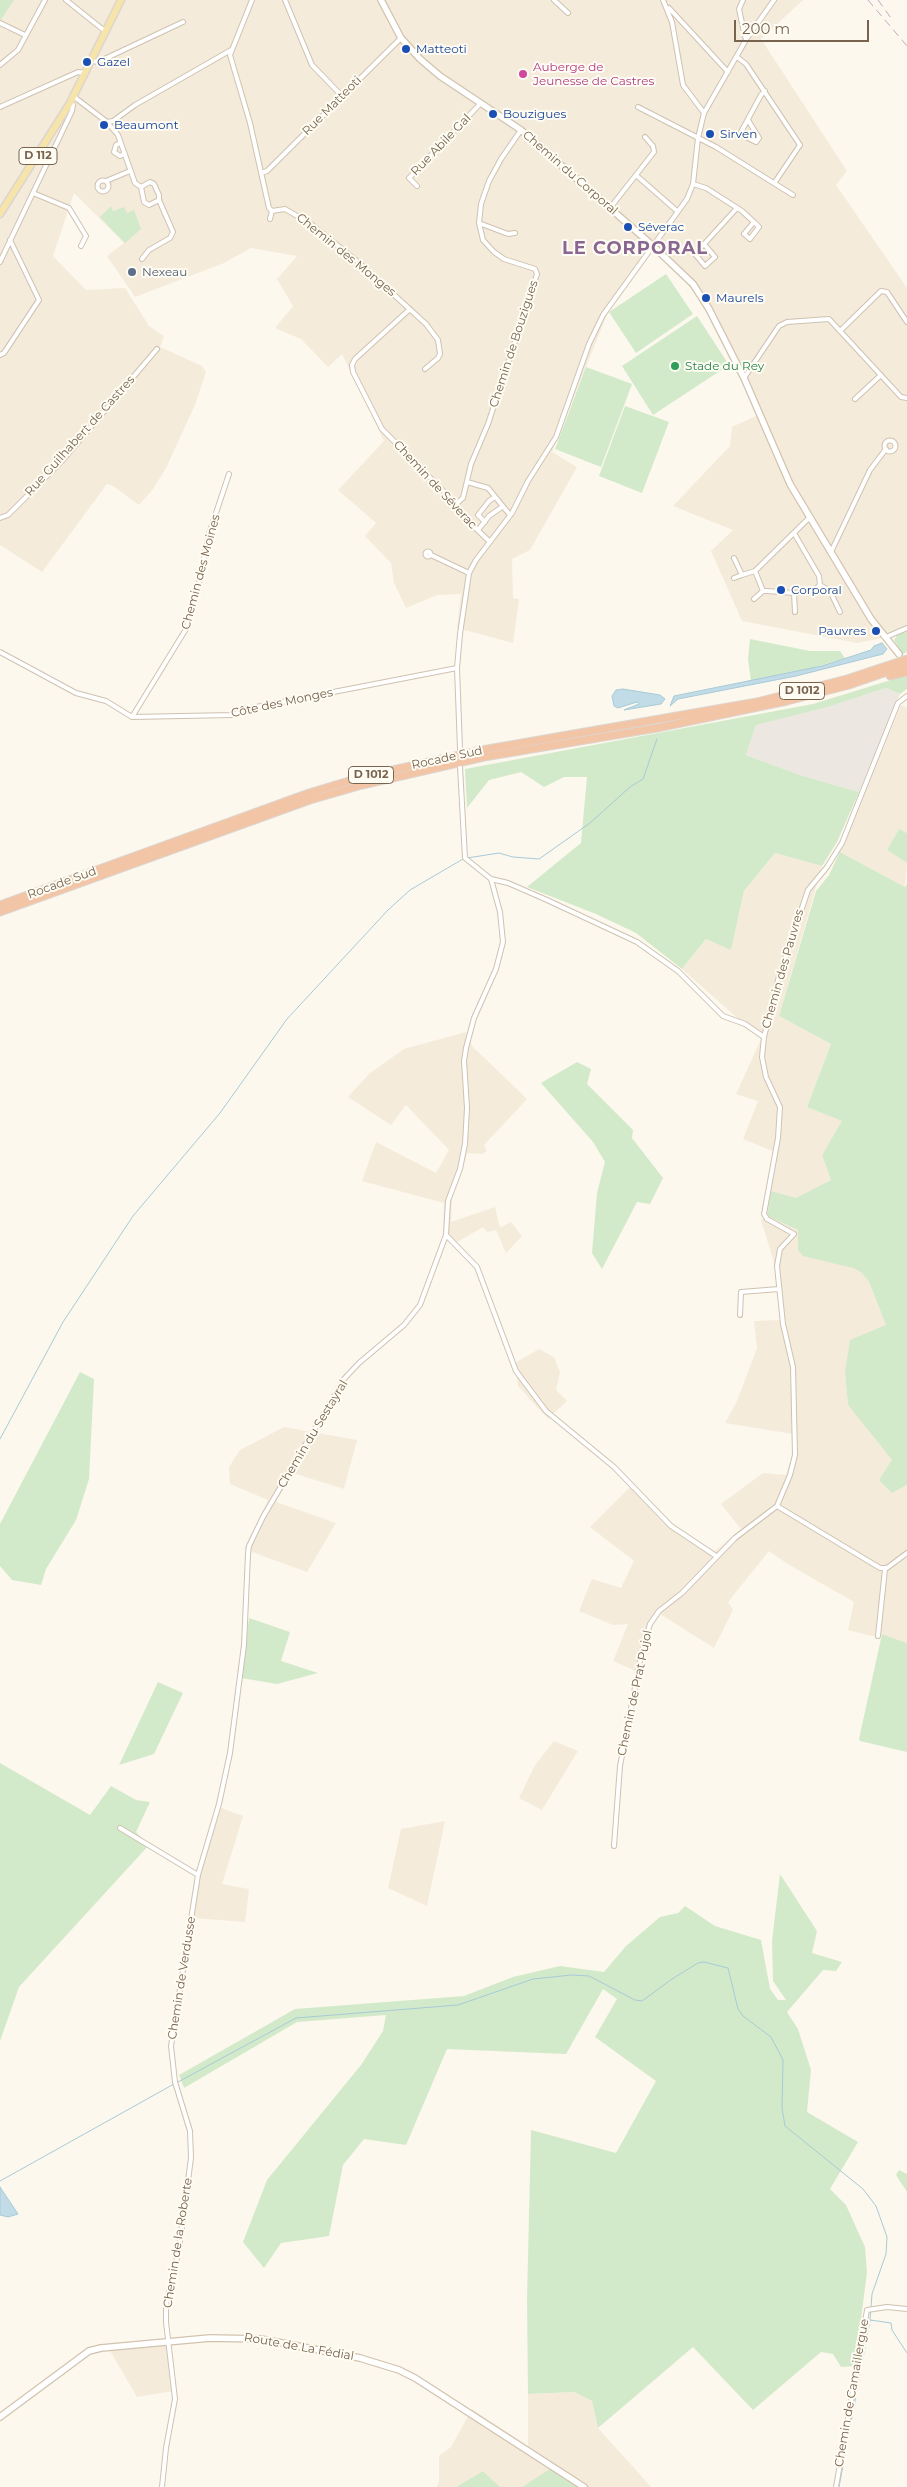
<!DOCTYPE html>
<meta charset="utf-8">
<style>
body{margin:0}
#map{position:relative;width:907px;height:2487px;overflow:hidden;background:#fcf8ed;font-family:Montserrat,sans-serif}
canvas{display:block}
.scale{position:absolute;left:734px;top:20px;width:135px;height:22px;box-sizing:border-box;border:2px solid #78634f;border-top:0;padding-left:6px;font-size:15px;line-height:18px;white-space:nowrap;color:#78634f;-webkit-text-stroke:4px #fefcf3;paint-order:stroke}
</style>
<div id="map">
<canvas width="907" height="2487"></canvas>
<div class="scale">200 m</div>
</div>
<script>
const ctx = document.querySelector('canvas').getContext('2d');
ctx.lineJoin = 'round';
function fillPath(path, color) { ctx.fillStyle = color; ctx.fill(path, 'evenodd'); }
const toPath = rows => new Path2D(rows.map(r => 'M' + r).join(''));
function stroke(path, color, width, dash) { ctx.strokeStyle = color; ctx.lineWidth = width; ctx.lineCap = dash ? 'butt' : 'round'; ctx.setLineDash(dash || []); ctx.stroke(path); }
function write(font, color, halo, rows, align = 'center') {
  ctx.font = font + ' Montserrat,sans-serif'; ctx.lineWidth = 4; ctx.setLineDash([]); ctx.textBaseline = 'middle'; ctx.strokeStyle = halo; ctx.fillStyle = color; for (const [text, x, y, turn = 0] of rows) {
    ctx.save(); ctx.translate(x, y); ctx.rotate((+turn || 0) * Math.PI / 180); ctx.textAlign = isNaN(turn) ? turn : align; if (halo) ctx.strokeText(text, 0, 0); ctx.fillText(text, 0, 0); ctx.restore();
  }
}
const residential = toPath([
 [0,0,803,0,761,39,847,171,836,185,907,288,907,633,857,643,742,621,711,551,733,530,673,506,730,446,732,427,758,415,698,297,675,270,653,250,608,312,552,452,577,467,530,550,512,559,513,598,519,599,513,643,457,628,461,594,437,595,406,608,394,583,391,563,365,536,376,523,338,490,384,441,342,354,328,367,301,339,275,328,293,306,277,279,297,256,251,248,224,263,135,297,107,256,124,243,74,193,53,256,86,290,125,288,149,326,164,336,160,347,202,366,206,372,195,405,166,468,153,489,139,505,113,486,107,484,42,572,0,545],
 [901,705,907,708,907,833,899,829,887,850,907,863,905,887,840,852],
 [775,853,822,866,779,1016,831,1044,807,1107,843,1121,822,1155,831,1180,796,1199,771,1191,777,1153,743,1139,758,1101,736,1094,761,1039,682,969,706,939,731,949,744,891],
 [466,1032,472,1046,527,1099,484,1145,487,1151,482,1154,467,1153,463,1169,452,1194,451,1222,495,1207,500,1228,511,1222,522,1236,506,1253,496,1230,487,1232,483,1227,457,1242,443,1232,444,1203,362,1181,376,1142,436,1173,449,1150,406,1105,391,1125,348,1097,370,1073,404,1049],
 [767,1216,798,1230,798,1250,853,1268,862,1273,869,1282,886,1325,845,1373,848,1405,892,1460,892,1493,907,1485,907,1643,882,1634,876,1637,848,1630,854,1602,786,1563,769,1551,728,1602,733,1610,714,1648,660,1614,647,1624,636,1671,613,1661,628,1624,613,1625,579,1611,592,1579,621,1588,634,1561,590,1527,630,1487,663,1522,715,1551,741,1529,721,1504,763,1473,786,1475,792,1455,793,1434,725,1423,737,1401,757,1348,754,1321,781,1320,773,1259,761,1220],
 [539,1349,554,1357,560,1372,556,1390,567,1401,548,1419,518,1386,515,1363],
 [284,1427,357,1440,344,1489,293,1473,276,1502,336,1523,307,1572,244,1549,268,1500,230,1484,229,1467,240,1450],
 [554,1741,578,1751,542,1810,519,1798,535,1765],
 [221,1808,243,1816,222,1884,249,1889,245,1922,194,1918,201,1872],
 [445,1821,427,1906,388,1888,401,1829],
 [166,2344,173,2391,137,2397,109,2349],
 [574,2392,592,2401,598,2428,651,2487,578,2487,550,2470,522,2487,500,2487,483,2471,456,2487,437,2487,439,2482,439,2456,451,2447,472,2409,528,2446,528,2394]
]);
const industrial = toPath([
 [886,688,900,694,859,792,800,775,746,755,756,724,828,707]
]);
const green = toPath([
 [0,0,14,0,0,21],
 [111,206,113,211,124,207,127,213,134,210,141,229,125,243,100,217],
 [666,274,693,314,636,353,609,312],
 [697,316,729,365,653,415,622,366],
 [586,367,632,384,601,467,555,449],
 [625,406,669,422,642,493,599,476],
 [907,630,907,652,903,654,894,640,898,634],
 [750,639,810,651,840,651,845,658,810,669,751,681,748,659],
 [907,675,907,689,900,694,886,688,828,707,756,725,746,755,800,775,859,792,837,842,822,866,775,853,744,891,731,950,706,939,682,969,636,933,596,914,527,887,581,843,587,777,564,777,544,787,521,772,489,780,467,808,465,769,813,704],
 [899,829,907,833,907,863,887,850],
 [840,852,905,887,907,884,907,1485,892,1493,879,1480,892,1460,848,1405,845,1373,850,1340,886,1325,869,1282,862,1273,853,1268,803,1256,798,1250,798,1230,767,1216,771,1191,796,1198,831,1180,822,1155,842,1121,807,1107,831,1044,779,1016,816,891,829,875],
 [577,1062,591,1069,587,1084,633,1130,632,1138,663,1178,650,1204,637,1202,602,1269,592,1253,597,1193,605,1162,593,1142,541,1083],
 [80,1372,94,1379,89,1479,76,1520,46,1569,41,1585,12,1580,0,1566,0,1524],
 [249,1618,290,1632,281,1661,318,1673,277,1684,241,1678],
 [882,1634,907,1643,907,1752,860,1741,859,1739],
 [158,1682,183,1693,154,1754,119,1765],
 [0,1763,90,1815,111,1786,136,1800,150,1802,136,1832,149,1845,19,1987,0,2041],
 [780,1874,817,1931,812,1953,842,1962,836,1971,823,1970,787,2012,798,2029,811,2070,807,2112,858,2142,830,2189,846,2205,865,2247,867,2272,855,2366,841,2367,833,2354,821,2352,753,2410,693,2347,598,2428,592,2401,574,2392,528,2394,527,2300,531,2130,616,2153,656,2081,595,2037,617,1999,603,1989,566,2054,447,2049,406,2145,364,2139,343,2165,329,2236,281,2243,264,2268,243,2242,267,2180,361,2065,383,2031,386,2015,297,2022,184,2088,179,2075,295,2009,464,1996,513,1977,560,1966,604,1972,626,1946,660,1917,678,1913,685,1906,715,1926,761,1940,770,1989,778,2000,786,2000,773,1981,772,1941],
 [899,2170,907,2174,907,2192,896,2175],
 [550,2469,578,2487,522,2487],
 [483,2471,500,2487,456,2487]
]);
const water = toPath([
 [882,643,887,649,883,654,796,676,678,699,670,706,674,696,822,666,871,650,874,646,882,643],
 [623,689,660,695,665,699,661,704,624,710,639,704,637,702,618,708,614,706,612,696,616,690,623,689],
 [0,2187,18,2214,8,2217,0,2215,0,2187]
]);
const stream = toPath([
 [467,858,499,853,513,857,539,859,590,823,630,787,643,779,657,739],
 [0,1439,63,1322,133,1216,220,1113,287,1019,388,910,410,890,463,859],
 [178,2082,296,2018,458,2005,533,1979,571,1975,589,1976,635,2000,642,2001,672,1979,698,1963,704,1962,728,1968,738,2009,743,2016,771,2037,783,2060,782,2108,785,2126,863,2189,876,2206,887,2237,886,2254,872,2294,870,2320,839,2487],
 [0,2181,174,2084],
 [870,2320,891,2323,892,2330,907,2353]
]);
const street = toPath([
 [66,0,106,32],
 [252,0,230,55,250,123,269,208,272,211,285,209,311,224,357,261,426,324,438,340,440,354,438,358,425,369],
 [285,0,312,65,342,96],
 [554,0,568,13],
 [663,0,672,22,683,85,704,113],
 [743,0,739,9,745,37,747,38],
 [669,8,728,72],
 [0,23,25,35],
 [737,57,746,64,800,145,775,182],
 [93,61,98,62,183,22],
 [0,65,18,50,45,0],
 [73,96,107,122,113,121,135,105,231,50],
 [0,107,78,72,86,73],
 [638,107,716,147,793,195],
 [748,120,759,138,756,142,742,135,741,132,761,95,765,91],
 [107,122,118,135,135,183,141,187,144,202,149,205,159,200,159,195,154,184,150,182,141,187],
 [120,143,116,145,114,152,120,156,124,154],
 [261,173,267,171,401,38],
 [637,176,677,211],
 '97.5 186a5.5 5.5 0 1 1 11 0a5.5 5.5 0 1 1-11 0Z',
 [106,181,130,171],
 [693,184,706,188,742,211,754,222,744,234,750,239,759,227,754,222],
 [417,186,409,178,481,103],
 [33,193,69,208,86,236,81,246],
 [610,208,654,152,653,146,645,137],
 [270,219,272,211],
 [479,223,508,234,515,233],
 [704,244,715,257,705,266,695,254,737,208],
 [142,259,149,250,170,238,173,232,159,200],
 [0,262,72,111,73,105,70,103],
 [410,309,355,359,352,365,353,372,382,429,456,504,464,517,490,542],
 [840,331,881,291,887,292,907,322],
 [0,355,4,353,39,300,10,240],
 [744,378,779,326,787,322,829,319,901,397,907,398],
 [855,399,881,375],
 '884.5 446a5.5 5.5 0 1 1 11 0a5.5 5.5 0 1 1-11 0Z',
 [467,482,488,488,510,515],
 [456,504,463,498,471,464,488,424,537,274,535,269,504,259,494,252,483,240,479,223,481,204,489,181,501,159,521,130],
 [0,518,8,515,61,462,157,349],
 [485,522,478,515,489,501,495,497],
 [478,530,489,516,502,507],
 [794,533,819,576,820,585],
 '425.5 554a2.5 2.5 0 1 1 5 0a2.5 2.5 0 1 1-5 0Z',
 [831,552,870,470,886,449],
 [431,555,469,573],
 [734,558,742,575,755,571,810,517],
 [755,571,763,591,767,591,794,593,814,590,820,585],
 [734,578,742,575],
 [820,585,830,591,840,612],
 [794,593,795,612],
 [754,599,763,591],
 [886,637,907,628],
 [0,652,76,693,106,701,132,717,232,715,251,708,457,668],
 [132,717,186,629,197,593,209,534,229,474],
 [460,749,457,668,460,634,469,573,476,560,512,513,528,481,556,437,589,344,603,315,687,199,693,184,698,138,704,113,747,38,774,0],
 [491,879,508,883,547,900,637,942,678,971,723,1016,745,1024,764,1037],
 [446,1235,477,1267,516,1371,546,1411,614,1467,671,1526,716,1556],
 [740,1315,741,1292,779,1289],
 [777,1506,880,1568,887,1568,907,1553],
 [878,1636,885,1569],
 [120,1828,198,1875],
 [614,1846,620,1766,641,1656,650,1624,659,1611,682,1593,735,1538,777,1506,790,1475,795,1455,793,1367,783,1324,777,1266,780,1249,794,1234,767,1219,764,1214,778,1138,780,1107,766,1077,762,1057,764,1037,778,980,808,890,827,867,842,843,898,703,907,696],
 [162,2487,166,2448,175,2399,166,2322,166,2305,179,2249,191,2158,190,2131,175,2082,171,2046,198,1875,219,1804,230,1753,244,1645,248,1554,249,1546,263,1517,344,1379,359,1363,404,1325,420,1305,446,1235,448,1201,460,1169,465,1144,467,1108,464,1061,466,1048,474,1018,496,969,503,942,500,912,491,879,465,858,460,767],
 [836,2487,867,2310,887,2307,907,2309]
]);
const secondary = toPath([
 [381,0,401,38,420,59,440,76,521,130,652,245,693,284,709,309,744,378,790,484,871,619,899,654],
 [0,2417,89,2351,101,2348,210,2338,261,2339,360,2358,399,2370,415,2378,584,2487]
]);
const primary = toPath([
 [0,214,70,103,121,0]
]);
const highway = toPath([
 [890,676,907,672],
 [0,905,309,793,362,777,482,750,757,702,847,679,907,659],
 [0,912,310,800,362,785,484,757,657,728,787,701,849,685,907,665]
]);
const rail = toPath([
 [868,0,907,46],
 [878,0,891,18]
]);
const markers = [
 [406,49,5,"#1a4fb4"],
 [87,62,5,"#1a4fb4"],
 [523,74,5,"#d1479c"],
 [493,114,5,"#1a4fb4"],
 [104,125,5,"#1a4fb4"],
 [710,134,5,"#1a4fb4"],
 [628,227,5,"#1a4fb4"],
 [132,272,5,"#5c6f8a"],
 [706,298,5,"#1a4fb4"],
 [675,366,5,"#2e9e5b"],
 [781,590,5,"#1a4fb4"],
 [876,631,5,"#1a4fb4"]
];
const shields = [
 [38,156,38],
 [802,691,45],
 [371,775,45]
];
const shieldNames = [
 ["D 112",38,156],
 ["D 1012",802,691],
 ["D 1012",371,775]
];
const transitNames = [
 ["Matteoti",416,49],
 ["Gazel",97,62],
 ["Bouzigues",503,114],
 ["Beaumont",114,125],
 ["Sirven",720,134],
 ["Séverac",638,227],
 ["Maurels",716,298],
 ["Corporal",791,590],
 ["Pauvres",866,631,"right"]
];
const hotelNames = [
 ["Auberge de",533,67],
 ["Jeunesse de Castres",533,81]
];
const streetNames = [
 ["Rue Matteoti",332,106,-45],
 ["Rue Abile Gal",441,145,-46],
 ["Chemin du Corporal",570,173,41],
 ["Chemin des Monges",346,255,39],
 ["Chemin de Bouzigues",514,344,-72],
 ["Rue Guilhabert de Castres",80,436,-48],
 ["Chemin de Séverac",435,485,47],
 ["Chemin des Moines",201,572,-75],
 ["Côte des Monges",282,703,-12],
 ["Rocade Sud",447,758,-12],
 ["Rocade Sud",62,883,-20],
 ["Chemin des Pauvres",783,969,-74],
 ["Chemin du Sestayral",313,1434,-59],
 ["Chemin de Prat Pujol",635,1693,-78],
 ["Chemin de Verdusse",182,1978,-81],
 ["Chemin de la Roberte",178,2243,-81],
 ["Route de La Fédial",299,2347,10],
 ["Chemin de Camaillergue",852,2393,-80]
];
const serviceNames = [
 ["Nexeau",142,272]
];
const leisureNames = [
 ["Stade du Rey",685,366]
];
const districtNames = [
 ["LE CORPORAL",635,249]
];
fillPath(residential, '#f4ebdb');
fillPath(industrial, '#ece8e1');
fillPath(green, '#d3eaca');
fillPath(water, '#c1dce6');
stroke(water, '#a7cad8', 1);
stroke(stream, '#a7cad8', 1);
stroke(street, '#cfc2b1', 6);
stroke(secondary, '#d2c3af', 8);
stroke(primary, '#dcd6d1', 9);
stroke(highway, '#dcd6d1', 9);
stroke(street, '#fff', 4);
stroke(secondary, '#fff', 5.5);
stroke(primary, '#f7e4a9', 6);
stroke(highway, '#f3c5a7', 7);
stroke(rail, '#bea9c8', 1, [8, 5]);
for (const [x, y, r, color] of markers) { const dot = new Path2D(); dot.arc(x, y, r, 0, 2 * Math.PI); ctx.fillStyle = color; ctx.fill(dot); stroke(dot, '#fefcf3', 2); }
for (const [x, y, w] of shields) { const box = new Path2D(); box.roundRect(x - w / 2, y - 8.5, w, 17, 4); ctx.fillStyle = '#fefcf3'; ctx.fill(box); stroke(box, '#78634f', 1); }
write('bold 11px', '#78634f', null, shieldNames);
write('12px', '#164399', '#fefcf3', transitNames, 'left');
write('12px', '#b23c85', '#fefcf3', hotelNames, 'left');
write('12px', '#78634f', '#fefcf3', streetNames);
write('12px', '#4e5e75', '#fefcf3', serviceNames, 'left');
write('12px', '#27864d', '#fefcf3', leisureNames, 'left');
ctx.letterSpacing = '1px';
write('bold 18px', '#8a6793', '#fefcf3', districtNames);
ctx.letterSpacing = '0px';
</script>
